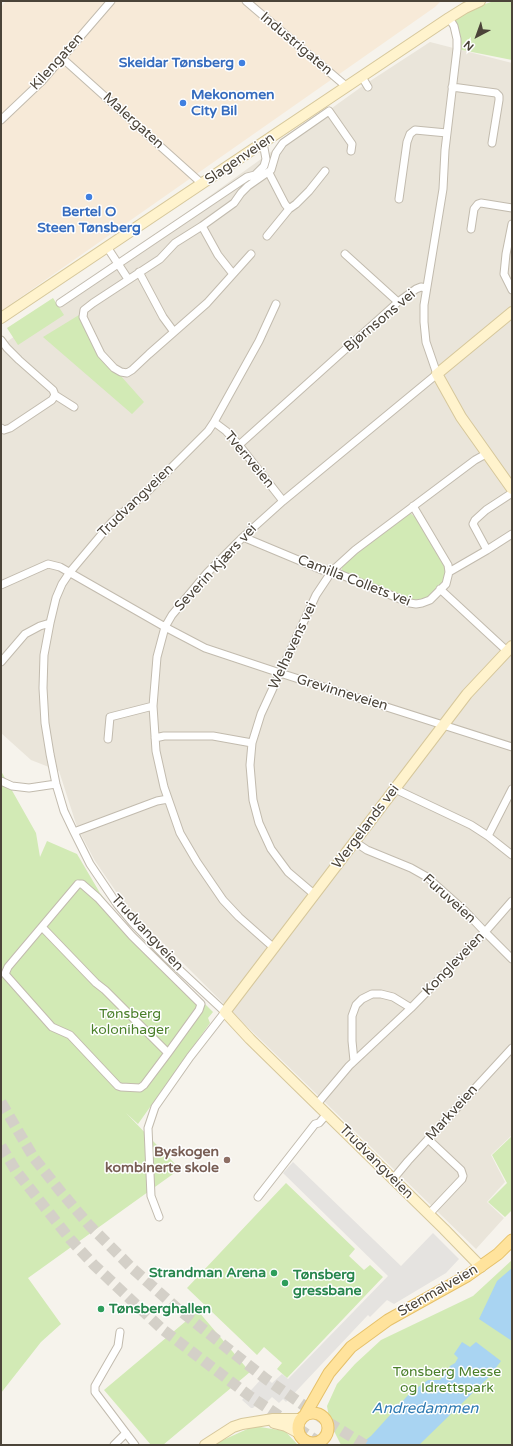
<!DOCTYPE html>
<meta charset="utf-8">
<style>
body{margin:0}
#map{position:relative;width:513px;height:1446px;overflow:hidden;background:#f6f3ec;font-family:"Varela Round",sans-serif}
canvas{display:block}
.frame{position:absolute;inset:0;border:2px solid #4b4439;pointer-events:none}
.north{position:absolute;left:457px;top:16px;width:40px;height:40px;-webkit-text-stroke:3px #fff;paint-order:stroke;rotate:221deg;font-size:11px;font-weight:700;line-height:16px;text-align:center;color:#4b4439}
.north::after{content:'';display:block;margin:auto;width:14px;height:18px;background:#4b4439;clip-path:polygon(50% 0,100% 100%,50% 72%,0 100%)}
</style>
<div id="map">
<canvas width="513" height="1446"></canvas>
<div class="frame"></div>
<div class="north">N</div>
</div>
<script>
const ctx = document.querySelector('canvas').getContext('2d');
ctx.lineJoin = 'round';
function fillPath(path, color) { ctx.fillStyle = color; ctx.fill(path, 'evenodd'); }
const toPath = rows => new Path2D(rows.map(r => 'M' + r).join(''));
function stroke(path, color, width, dash) { ctx.strokeStyle = color; ctx.lineWidth = width; ctx.lineCap = dash ? 'butt' : 'round'; ctx.setLineDash(dash || []); ctx.stroke(path); }
function write(font, color, halo, rows, align = 'center') {
  ctx.font = font + ' "Varela Round",sans-serif'; ctx.lineWidth = 3; ctx.setLineDash([]); ctx.textBaseline = 'middle'; ctx.strokeStyle = halo; ctx.fillStyle = color; for (const [text, x, y, turn = 0] of rows) {
    ctx.save(); ctx.translate(x, y); ctx.rotate((+turn || 0) * Math.PI / 180); ctx.textAlign = isNaN(turn) ? turn : align; if (halo) ctx.strokeText(text, 0, 0); ctx.fillText(text, 0, 0); ctx.restore();
  }
}
const residential = toPath([
 [430,42,512,63,512,1135,491,1155,505,1182,487,1202,504,1218,476,1249,226,1006,126,906,95,861,77,827,59,771,31,760,1,733,1,346,364,85]
]);
const commercial = toPath([
 [6,1,441,1,435,7,1,311,1,7]
]);
const green = toPath([
 [494,1,512,1,512,60,457,49,455,24,456,18,476,7],
 [53,298,64,315,18,345,7,328],
 [79,315,120,375,144,402,132,414,43,337],
 [410,513,416,518,444,566,446,571,443,581,427,598,422,600,411,600,344,573,342,571,342,566,352,555,408,514],
 [1,771,36,833,40,857,47,841,77,854,100,893,120,919,213,1012,208,1018,210,1023,138,1124,126,1113,180,1169,28,1278,61,1324,41,1342,1,1393],
 [512,1136,512,1210,505,1217,488,1202,507,1183,492,1155],
 [286,1183,355,1249,349,1256,364,1270,370,1265,383,1277,287,1378,277,1369,282,1363,264,1347,257,1355,187,1288],
 [512,1260,512,1445,341,1445,330,1423,327,1406,337,1384,355,1364,381,1340,473,1296],
 [198,1311,250,1372,163,1445,151,1445,104,1390],
 [254,1426,285,1431,298,1445,212,1445]
]);
const parking = toPath([
 [293,1162,401,1266,433,1233,459,1259,446,1273,394,1304,387,1300,370,1317,368,1315,286,1402,283,1399,279,1403,272,1397,262,1407,258,1403,253,1408,251,1408,242,1400,264,1376,272,1383,282,1374,288,1379,388,1276,283,1173]
]);
const water = toPath([
 [512,1268,512,1341,479,1319,497,1281],
 [462,1342,470,1347,476,1342,501,1361,489,1377,419,1445,359,1445,371,1436,410,1393,428,1380,440,1380,450,1366,455,1363,458,1358,454,1354]
]);
const primaryTunnel = toPath([
 [1,1102,34,1158,61,1192,89,1225,132,1268,178,1309,266,1379,326,1421,365,1445],
 [1,1146,16,1171,70,1239,94,1265,162,1329,251,1397,323,1445]
]);
const street = toPath([
 [246,1,347,87],
 [62,58,199,181,205,182],
 [362,77,368,87],
 [452,87,496,93,499,96,499,100,492,143],
 [1,120,42,81,111,1],
 [269,173,285,204,289,209],
 [399,199,407,142,410,134,415,130,447,133],
 [512,224,506,254,504,274,512,290],
 [202,226,218,255,233,274],
 [471,229,474,209,478,204,481,203,512,208],
 [267,236,289,209,296,204,309,191,325,171],
 [107,247,128,279],
 [251,254,207,303,149,354,132,370,127,373,121,372,114,368,101,354,83,317,84,310,93,303,160,259,175,243,202,226,234,203,241,193,248,186,271,170,276,153,283,143,329,111,352,144,351,151],
 [345,254,398,302],
 [139,272,163,317,174,332],
 [60,303,247,177,255,175,264,166,266,159,264,148,261,144],
 [1,340,7,348,19,360,53,390,55,395,74,407],
 [214,422,226,431,239,445,283,501],
 [1,428,4,430,10,428,52,400,55,395],
 [239,445,398,302,416,289,421,287,426,288],
 [512,493,486,510,475,520,473,524,487,550,512,534],
 [243,537,322,570,332,571,410,603,416,604,422,603,430,600,446,584,449,572,448,565,413,506],
 [449,572,487,550],
 [1,585,48,564,60,567,165,627,205,648,280,673,512,747],
 [440,589,507,651],
 [1,662,25,634,40,626,50,623],
 [155,738,164,736,213,736,252,743],
 [108,739,110,717,153,706],
 [1,781,12,786,29,788,56,784],
 [395,789,471,825,488,836,512,855],
 [74,832,157,801,168,799],
 [488,836,512,789],
 [355,842,367,850,411,868,427,877,464,910,485,932,512,959],
 [78,884,82,884,98,898,132,936,201,1004,199,1010,168,1053,144,1085,140,1088,121,1087,118,1086,70,1035,52,1027,5,974,8,967,78,884],
 [315,895,288,872,271,849,259,823,253,800,250,765,252,743,261,714,316,595,332,571,355,550,475,460,486,454],
 [42,927,96,983,105,990,168,1053],
 [274,948,239,917,223,900,197,862,180,833,164,787,156,751,153,706,157,657,165,627,172,615,207,573,243,537,283,501,437,374,426,342,424,322,424,305,443,189,445,150,457,49,457,39,454,26,449,18],
 [354,1061,352,1041,352,1016,356,1005,362,999,372,994,381,994,393,997,411,1008],
 [317,1104,349,1066,411,1008,485,932,512,901],
 [428,1139,461,1170,463,1176,462,1179,429,1214],
 [393,1179,408,1161,512,1048],
 [258,1197,315,1124,319,1123,327,1114],
 [159,1217,151,1196,148,1128,155,1107,190,1057,225,1012,168,959,132,922,117,904,90,864,74,832,64,811,56,784,50,754,45,723,43,688,44,655,50,623,56,598,62,584,70,572,112,522,149,490,208,431,214,422,259,341,276,304],
 [120,1332,118,1346,95,1386,95,1392,135,1445],
 [114,1445,126,1433]
]);
const secondary = toPath([
 [512,312,437,374,461,417,512,489],
 [1,318,449,18,465,8,480,1],
 [481,1267,444,1229,250,1039,225,1012,467,694,512,646],
 [274,1423,286,1426,299,1433],
 [205,1445,233,1427,242,1424,273,1419,301,1419]
]);
const primary = toPath([
 '298 1428a15 15 0 1 1 30 0a15 15 0 1 1-30 0Z',
 [305,1415,329,1373,351,1347,388,1320,467,1276,498,1254,512,1240]
]);
const markers = [
 [242,63,4,"#3f7fe0"],
 [183,103,4,"#3f7fe0"],
 [89,197,4,"#3f7fe0"],
 [227,1160,4,"#8d6e63"],
 [274,1273,4,"#2e9e5b"],
 [285,1283,4,"#2e9e5b"],
 [101,1309,4,"#2e9e5b"]
];
const streetNames = [
 ["Industrigaten",296,44,40],
 ["Kilengaten",57,62,-48],
 ["Malergaten",133,121,42],
 ["Slagenveien",240,159,-34],
 ["Bjørnsons vei",380,321,-40],
 ["Tverrveien",249,460,50],
 ["Trudvangveien",136,501,-44],
 ["Severin Kjærs vei",216,568,-47],
 ["Camilla Collets vei",354,581,21],
 ["Welhavens vei",293,646,-65],
 ["Grevinneveien",342,693,17],
 ["Wergelands vei",366,827,-53],
 ["Furuveien",449,899,42],
 ["Trudvangveien",147,933,47],
 ["Kongleveien",454,964,-46],
 ["Markveien",452,1113,-48],
 ["Trudvangveien",376,1162,45],
 ["Stenmalveien",438,1291,-30]
];
const shopNames = [
 ["Skeidar Tønsberg",234,63],
 ["Mekonomen",191,95,"left"],
 ["City Bil",191,111,"left"],
 ["Bertel O",89,212,"center"],
 ["Steen Tønsberg",89,228,"center"]
];
const parkNames = [
 ["Tønsberg",130,1014],
 ["kolonihager",130,1030],
 ["Tønsberg Messe",447,1372],
 ["og Idrettspark",447,1388]
];
const educationNames = [
 ["Byskogen",219,1152],
 ["kombinerte skole",219,1168]
];
const leisureNames = [
 ["Strandman Arena",266,1273,"right"],
 ["Tønsberg",293,1275],
 ["gressbane",293,1291],
 ["Tønsberghallen",109,1309]
];
const waterNames = [
 ["Andredammen",425,1409]
];
fillPath(residential, '#eae5da');
fillPath(commercial, '#f7ead8');
fillPath(green, '#d2eab5');
fillPath(parking, '#e5e3e0');
fillPath(water, '#a9d4f2');
stroke(primaryTunnel, '#d4d0c8', 11, [11, 5.5]);
stroke(street, '#c2bbae', 9);
stroke(secondary, '#d6c79b', 12);
stroke(primary, '#e6c16a', 13);
stroke(street, '#fff', 7);
stroke(secondary, '#fff3cd', 10);
stroke(primary, '#ffe39c', 11);
for (const [x, y, r, color] of markers) { const dot = new Path2D(); dot.arc(x, y, r, 0, 2 * Math.PI); ctx.fillStyle = color; ctx.fill(dot); stroke(dot, '#fff', 1.5); }
write('14px', '#4b4439', '#fff', streetNames);
write('bold 14px', '#366cbe', '#fff', shopNames, 'right');
write('14px', '#4a7f2a', '#fff', parkNames);
write('bold 14px', '#785e54', '#fff', educationNames, 'right');
write('bold 14px', '#27864d', '#fff', leisureNames, 'left');
write('italic 15px', '#2e7ab2', '#fff', waterNames);
</script>
